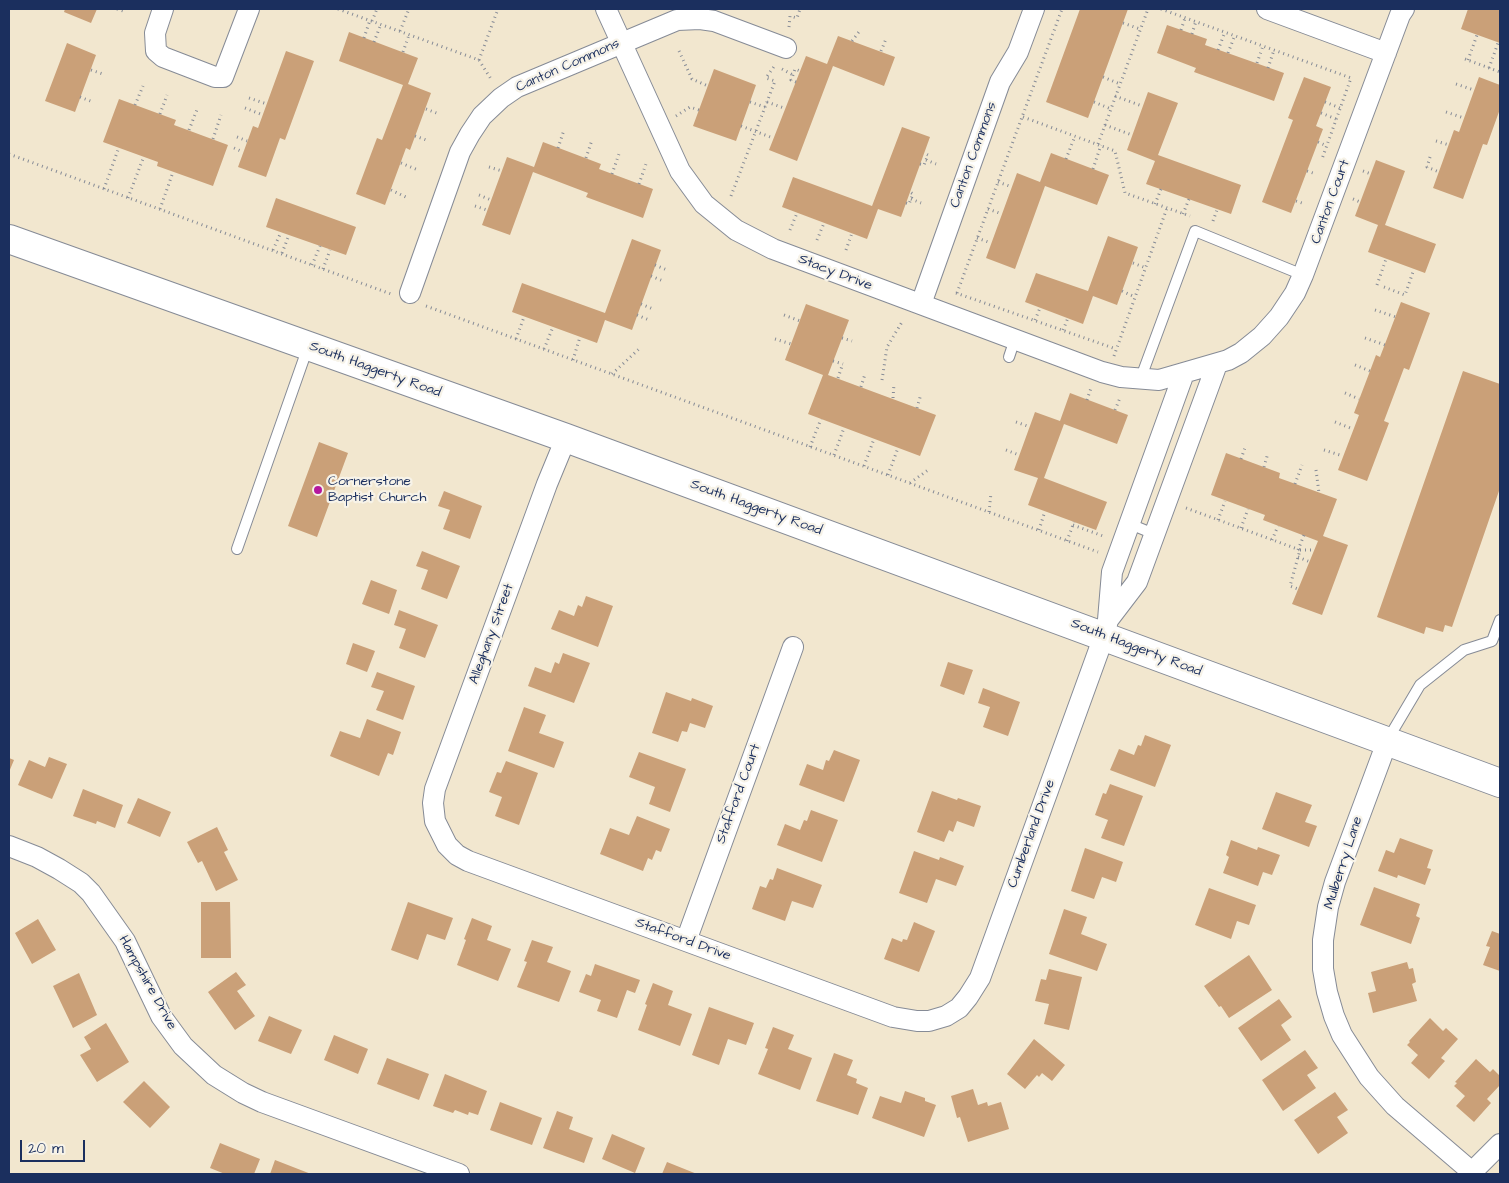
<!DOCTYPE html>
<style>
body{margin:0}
#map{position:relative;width:1509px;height:1183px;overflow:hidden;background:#f2e7cf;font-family:"Architects Daughter",sans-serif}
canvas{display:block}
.frame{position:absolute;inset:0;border:10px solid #1b2f5e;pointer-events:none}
.scale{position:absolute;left:20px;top:1140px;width:65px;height:22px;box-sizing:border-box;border:2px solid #1b2f5e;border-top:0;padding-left:6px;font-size:15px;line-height:18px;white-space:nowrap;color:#1b2f5e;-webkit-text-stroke:4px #f7f3e8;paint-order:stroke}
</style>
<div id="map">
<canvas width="1509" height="1183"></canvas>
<div class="frame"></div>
<div class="scale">20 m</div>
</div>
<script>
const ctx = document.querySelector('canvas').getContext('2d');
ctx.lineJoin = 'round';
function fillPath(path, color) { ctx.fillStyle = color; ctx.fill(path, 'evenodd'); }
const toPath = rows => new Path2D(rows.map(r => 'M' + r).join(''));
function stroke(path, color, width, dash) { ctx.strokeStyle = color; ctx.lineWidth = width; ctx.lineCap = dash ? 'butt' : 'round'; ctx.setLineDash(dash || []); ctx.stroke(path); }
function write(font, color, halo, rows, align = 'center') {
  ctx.font = font + ' "Architects Daughter",sans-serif'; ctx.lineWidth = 4.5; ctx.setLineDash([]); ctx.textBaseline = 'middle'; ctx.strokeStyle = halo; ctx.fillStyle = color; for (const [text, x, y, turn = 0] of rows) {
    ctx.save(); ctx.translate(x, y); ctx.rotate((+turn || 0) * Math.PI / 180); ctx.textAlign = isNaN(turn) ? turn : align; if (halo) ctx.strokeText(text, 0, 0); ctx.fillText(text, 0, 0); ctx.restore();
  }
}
const building = toPath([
 [65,9,97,9,91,23,64,12],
 [1080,9,1128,9,1088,118,1046,102],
 [1468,9,1500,9,1500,43,1461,29],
 [1167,25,1207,39,1205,45,1284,73,1274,101,1194,72,1196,68,1157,53],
 [349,32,418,58,408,84,431,93,410,150,406,148,385,205,356,194,377,138,382,140,403,85,339,61],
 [838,36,895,57,884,86,833,66,797,161,769,150,806,56,827,64],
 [67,43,96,55,75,112,45,101],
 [286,51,314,61,285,140,280,138,266,177,238,167,253,126,258,128],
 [714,69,756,85,736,141,693,126],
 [1304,77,1331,87,1316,126,1323,129,1291,213,1262,202,1293,120,1288,118],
 [1479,77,1500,85,1500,109,1487,145,1483,144,1463,199,1433,188,1454,130,1459,132],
 [1148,92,1178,103,1158,155,1241,185,1231,214,1146,184,1155,161,1127,150],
 [119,99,176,120,174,125,228,145,213,186,157,166,158,162,103,142],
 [902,127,930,137,901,217,878,209,867,239,782,207,793,177,872,206],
 [543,142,601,164,599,169,653,189,643,218,586,197,588,193,533,172,510,235,482,225,507,157,534,167],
 [1051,153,1109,175,1097,205,1045,186,1015,269,986,258,1017,173,1040,182],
 [1376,160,1405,171,1385,225,1436,244,1425,273,1368,252,1378,225,1355,216],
 [276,198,356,227,346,255,266,227],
 [1108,236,1138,247,1117,305,1093,296,1083,324,1025,302,1036,273,1088,291],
 [632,239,661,250,632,330,605,320,597,343,512,312,522,283,605,313],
 [1401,302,1430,313,1409,370,1404,368,1384,421,1389,423,1367,481,1338,470,1359,415,1354,413,1370,371,1376,355,1380,357],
 [806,304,849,320,828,375,936,415,920,456,808,414,823,375,785,360],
 [1463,371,1500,384,1500,488,1452,627,1445,625,1443,632,1426,627,1424,634,1377,617],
 [1070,393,1128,415,1117,444,1064,424,1044,478,1107,502,1096,530,1028,505,1038,478,1014,470,1035,412,1060,421],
 [319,442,348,453,317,537,288,526],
 [1226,453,1280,473,1279,478,1337,499,1323,536,1348,545,1322,615,1292,604,1318,541,1263,520,1265,515,1211,495],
 [444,491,482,506,470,539,443,529,450,510,438,506],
 [422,551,460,566,447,599,421,589,428,570,416,566],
 [371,580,397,590,389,614,362,604],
 [586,596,613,606,598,647,551,629,559,610,574,616,578,605,582,607],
 [399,610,438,625,425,658,399,648,406,629,394,625],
 [353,643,375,651,367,672,346,664],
 [563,653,590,663,574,703,528,686,535,667,551,673,555,662,559,664],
 [948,662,973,670,964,695,940,686],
 [377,672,415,686,403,720,376,710,384,691,371,687],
 [983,688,1020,702,1008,736,983,727,990,707,978,703],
 [666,692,691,701,692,698,713,706,705,728,690,723,687,732,682,731,678,742,652,733],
 [524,707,546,715,539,733,564,742,554,768,508,751],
 [367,719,401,732,393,755,388,753,379,776,330,756,340,731,360,738],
 [1145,735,1171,745,1155,787,1110,770,1119,749,1134,755,1138,745,1141,746],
 [834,750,860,760,844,802,799,785,807,764,823,770,826,760,829,761],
 [639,752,686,769,670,812,649,804,655,787,629,777],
 [49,757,67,764,52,799,18,785,29,760,45,767],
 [9,758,14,760,9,772],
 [506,761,538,773,519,825,495,816,502,797,489,792,497,772,501,773],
 [1110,784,1143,796,1124,846,1101,838,1108,820,1095,815,1103,793,1106,794],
 [83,789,123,805,115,828,97,821,96,824,73,816],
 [932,791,957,800,958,798,981,806,974,827,957,821,953,832,949,830,944,842,917,832],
 [1276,792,1312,805,1305,822,1317,826,1309,847,1262,829],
 [138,798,171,812,160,837,127,823],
 [811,810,838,820,822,862,777,845,785,824,800,830,804,820,807,821],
 [637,816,670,829,661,852,656,850,652,860,648,858,643,871,600,854,610,828,629,835],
 [217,827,228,850,224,852,238,880,216,891,202,861,198,863,187,842],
 [1400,838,1433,850,1427,868,1431,869,1425,885,1398,875,1397,878,1378,871,1386,850,1394,853],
 [1231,840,1257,850,1258,847,1280,855,1272,875,1263,872,1258,886,1223,873,1229,857,1226,855],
 [1085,848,1123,862,1116,882,1102,877,1094,899,1071,891],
 [914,851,939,860,940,857,964,866,956,886,936,879,927,903,899,893],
 [777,868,822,885,813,908,792,901,785,921,752,909,760,886,766,888,770,879,773,880],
 [1374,887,1420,904,1416,916,1420,918,1411,944,1360,925],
 [1209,888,1256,905,1249,925,1237,921,1231,939,1195,925],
 [201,902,230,902,231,958,201,958],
 [408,902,453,918,445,940,427,934,418,960,391,950],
 [1064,909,1087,917,1081,934,1107,944,1097,971,1049,954],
 [472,918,492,926,487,940,511,949,498,981,457,965,466,940,464,939],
 [38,919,56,950,32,964,15,933],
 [914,922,935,931,919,972,884,959,892,938,902,942,903,939,907,940],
 [1492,931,1500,934,1500,971,1483,965,1490,947,1486,946],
 [532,940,553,947,547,962,571,971,559,1002,517,987,527,962,524,961],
 [1249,955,1272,990,1229,1018,1221,1006,1219,1007,1204,986],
 [1407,962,1409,969,1413,968,1416,982,1412,984,1417,1001,1373,1013,1368,993,1376,991,1371,972],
 [595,964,640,980,635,993,627,990,617,1018,597,1011,601,1000,579,992,586,974,591,976],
 [1049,969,1082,977,1069,1030,1044,1024,1049,1004,1035,1001,1041,979,1046,980],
 [236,972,246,985,237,991,255,1016,235,1030,208,992],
 [79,973,97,1015,73,1028,53,986],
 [653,983,673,991,668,1005,692,1014,680,1046,638,1030,647,1005,645,1004],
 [1279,999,1292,1017,1281,1025,1291,1040,1261,1061,1238,1028],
 [709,1007,754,1023,746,1045,728,1039,719,1065,692,1055],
 [269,1016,302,1030,291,1054,258,1041],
 [1430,1018,1443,1031,1446,1028,1458,1039,1441,1058,1445,1061,1429,1079,1411,1063,1418,1055,1407,1045,1410,1042,1409,1041],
 [106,1023,129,1062,97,1082,80,1055,91,1049,84,1037],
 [773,1027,794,1035,788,1049,812,1058,800,1090,758,1074,768,1049,765,1048],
 [334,1035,368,1049,358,1074,324,1060],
 [1034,1039,1065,1065,1052,1081,1042,1073,1039,1077,1037,1075,1025,1089,1007,1074],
 [1305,1050,1318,1068,1307,1075,1316,1088,1283,1111,1262,1080],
 [834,1053,853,1060,847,1075,857,1079,856,1083,868,1088,858,1115,816,1101],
 [387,1058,429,1074,419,1100,377,1084],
 [1476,1059,1490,1072,1493,1069,1500,1076,1500,1085,1487,1099,1491,1103,1474,1122,1456,1106,1465,1096,1454,1086,1457,1083,1455,1082],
 [445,1074,487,1091,478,1115,469,1112,468,1115,455,1110,453,1113,433,1106],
 [144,1081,170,1107,150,1128,123,1102],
 [973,1089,978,1105,987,1102,988,1106,1001,1102,1009,1129,968,1142,960,1117,957,1118,951,1096],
 [905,1091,925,1098,925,1101,936,1105,924,1137,872,1118,880,1096,901,1103],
 [1335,1092,1348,1110,1337,1117,1348,1133,1318,1154,1294,1120],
 [500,1102,542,1118,532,1145,490,1130],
 [557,1111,573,1117,569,1129,593,1138,584,1163,543,1148],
 [612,1134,645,1148,635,1173,602,1159],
 [220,1143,260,1159,254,1174,225,1174,210,1168],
 [275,1160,311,1174,270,1174],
 [667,1162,697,1174,662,1174]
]);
const path = toPath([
 [117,9,126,12],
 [338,9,479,60,491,79],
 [1161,9,1351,78,1322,159],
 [372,21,377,9],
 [1123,23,1140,29],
 [789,27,790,16,797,18,800,9],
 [1181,30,1185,18],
 [400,31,409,9],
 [1192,34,1196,21],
 [364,38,370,20],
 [852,41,861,29],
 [374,42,381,24],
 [1218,50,1225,32],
 [679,51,692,79,708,86],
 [881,51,886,39],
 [403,52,409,35],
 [1228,53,1235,35],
 [1465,59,1500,72],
 [479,60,498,9],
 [1468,60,1477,35],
 [1257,63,1263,46],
 [1268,68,1274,50],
 [1489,68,1498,43],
 [782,69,793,75],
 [91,70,103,74],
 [1103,77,1120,84],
 [796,82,791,80,793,75,795,69,800,71],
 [1456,84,1474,90],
 [1115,96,1142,106],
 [80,97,93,102],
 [249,98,267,104],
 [750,102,765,107],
 [767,102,784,108],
 [1094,102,1111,109],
 [1325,102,1340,108],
 [135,105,143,86],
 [245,108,263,115],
 [426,109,439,114],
 [1446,112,1464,118],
 [1321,113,1336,119],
 [160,114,167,95],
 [676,116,690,107,699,110],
 [1023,117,1115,151,1125,193,1190,216],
 [1105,125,1132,135],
 [741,126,773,138],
 [189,130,198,107],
 [415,136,429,141],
 [237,137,247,141],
 [213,139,221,115],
 [1436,141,1449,145],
 [1318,142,1327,146],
 [1098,144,1148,9],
 [234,148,243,152],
 [558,148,564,130],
 [9,154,391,294],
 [1430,157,1427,167,1439,172],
 [586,158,592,140],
 [1066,159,1075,136],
 [926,160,936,164],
 [401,163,418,170],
 [920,164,924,165,928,155,924,153],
 [489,167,502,171],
 [1093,169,1101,145],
 [1307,171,1316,174],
 [1363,171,1371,174],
 [612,174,620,151],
 [998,182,1012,187],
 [639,184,647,161],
 [104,189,119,147],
 [391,190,408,198],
 [479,195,491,200],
 [731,196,775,81,766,78,775,65],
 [128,198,144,156],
 [911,199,921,203],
 [1353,199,1360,202],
 [1296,201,1305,204],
 [906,203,909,204,913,194,910,192],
 [1155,204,1161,189],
 [475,206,487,210],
 [160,209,173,172],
 [988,209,1002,214],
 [1183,214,1189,199],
 [1213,221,1217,210],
 [790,230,797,213],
 [977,238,991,243],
 [817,240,824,223],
 [273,250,281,232],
 [846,250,852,233],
 [282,253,289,235],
 [1133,263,1146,268],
 [312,265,320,246],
 [655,265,667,270],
 [323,269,330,250],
 [651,276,663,281],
 [1377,285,1386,259],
 [1384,287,1405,295,1414,269],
 [1122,291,1135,297],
 [956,293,1116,349],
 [957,293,1062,9],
 [641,304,653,309],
 [426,306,1098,552],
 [1375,310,1396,317],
 [637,315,649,320],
 [784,315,800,321],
 [1035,320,1040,308],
 [1063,330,1068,318],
 [842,338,852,341],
 [1365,338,1385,345],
 [516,339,524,317],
 [775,339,791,344],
 [544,349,553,327],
 [1114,356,1167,208],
 [573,360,580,337],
 [833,361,843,364],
 [1355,365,1370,371],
 [612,374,639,349],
 [838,378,842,366],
 [882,380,887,347,902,322],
 [861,387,865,374],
 [1345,393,1359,399],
 [893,398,894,384],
 [1087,400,1091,388],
 [917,408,921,394],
 [1115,410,1120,398],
 [1016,422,1030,427],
 [1335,422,1353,429],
 [810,447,821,419],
 [1006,450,1019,455],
 [1324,450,1343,456],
 [834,455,844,428],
 [1241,459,1246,445],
 [864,466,874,439],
 [1264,467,1268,453],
 [1316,470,1319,493],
 [888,475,898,448],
 [910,483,928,470],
 [1295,484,1302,465],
 [1186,508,1300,550,1290,586,1298,589],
 [989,512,991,493],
 [1218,520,1225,501],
 [1073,525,1103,536],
 [1241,528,1248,509],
 [1039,530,1045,511],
 [1272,540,1278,526],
 [1067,541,1074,522],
 [1298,550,1304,535],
 [1300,550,1314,550],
 [1298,557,1310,562]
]);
const service = toPath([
 [1009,357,1015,339],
 [1140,380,1195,231,1303,275],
 [1130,524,1154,534],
 [237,549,308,347],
 [1388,739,1420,685,1464,650,1492,641,1500,620]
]);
const minor = toPath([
 [163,9,155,33,156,51,163,57,215,77,223,77,249,9],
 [606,9,680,171,704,204,736,230,773,249,1102,372,1121,377,1159,380,1228,360,1241,353,1262,336,1279,317,1295,293,1303,275,1400,15,1404,9],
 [1267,9,1386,53],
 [410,293,460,152,470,134,482,116,501,98,517,87,677,20,700,19,714,21,786,48],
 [921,304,1000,82,1018,52,1034,9],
 [566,438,547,484,435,789,433,803,435,821,447,845,457,855,468,861,893,1017,917,1021,929,1021,946,1016,959,1008,968,997,980,978,1104,636,1108,620,1112,572,1184,373],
 [1108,620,1137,582,1217,364],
 [1387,742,1335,882,1328,907,1323,940,1323,969,1327,992,1334,1016,1342,1035,1369,1077,1395,1106,1472,1172],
 [9,846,37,857,59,869,81,883,91,893,125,941,161,1016,183,1046,214,1075,243,1093,262,1102,459,1174],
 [686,941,793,647],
 [1470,1174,1500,1144]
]);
const secondary = toPath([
 [9,239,566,438,1500,783]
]);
const markers = [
 [318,490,5,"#b5179e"]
];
const streetNames = [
 ["Canton Commons",568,66,-24],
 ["Canton Commons",974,155,-70],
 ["Canton Court",1331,202,-70],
 ["Stacy Drive",835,273,21],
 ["South Haggerty Road",375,370,20],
 ["South Haggerty Road",756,508,20],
 ["Alleghany Street",492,634,-70],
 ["South Haggerty Road",1136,648,21],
 ["Stafford Court",739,794,-70],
 ["Cumberland Drive",1032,834,-70],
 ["Mulberry Lane",1344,863,-72],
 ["Stafford Drive",683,940,20],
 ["Hampshire Drive",147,983,61]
];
const poiNames = [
 ["Cornerstone",328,482],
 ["Baptist Church",328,498]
];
fillPath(building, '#caa078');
stroke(service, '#868b96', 12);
stroke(minor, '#868b96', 22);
stroke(secondary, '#868b96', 30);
stroke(path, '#868b96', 3, [1, 4]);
stroke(service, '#fff', 10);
stroke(minor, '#fff', 20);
stroke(secondary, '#fff', 28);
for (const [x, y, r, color] of markers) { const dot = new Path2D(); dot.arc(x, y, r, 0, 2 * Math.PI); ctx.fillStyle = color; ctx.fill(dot); stroke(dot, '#f7f3e8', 2); }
write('14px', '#1b2f5e', '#f7f3e8', streetNames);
write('14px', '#1b2f5e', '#f7f3e8', poiNames, 'left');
</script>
